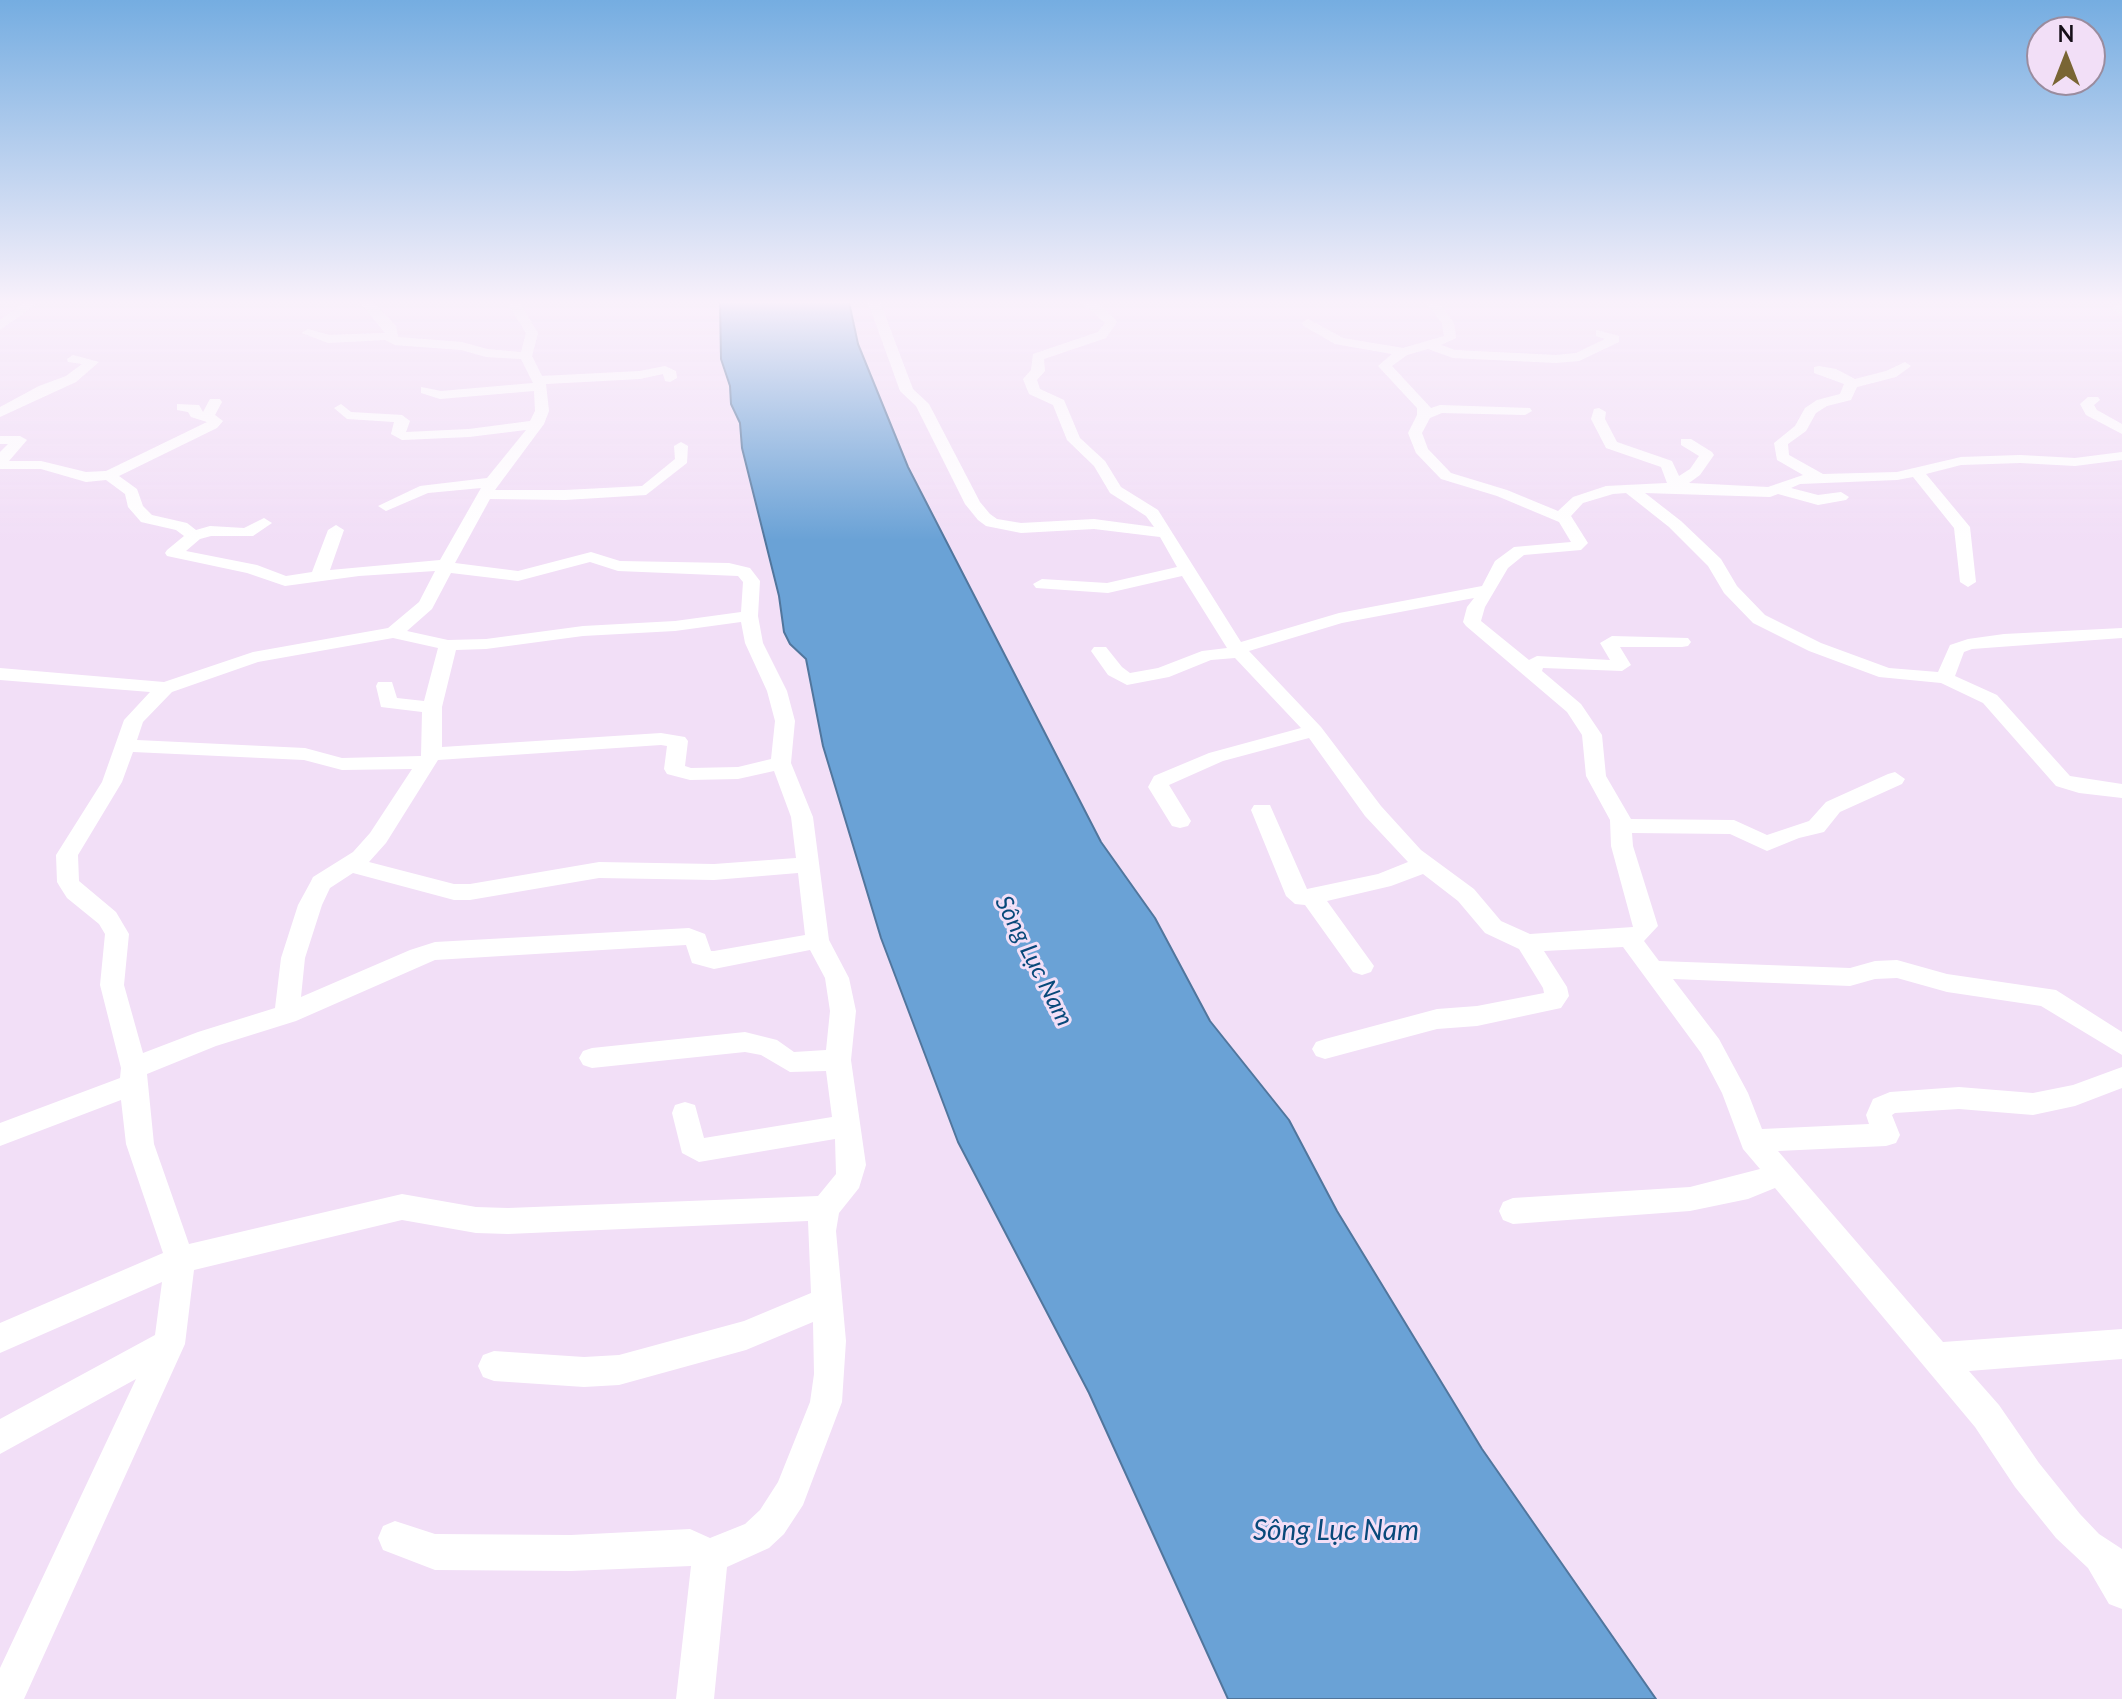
<!DOCTYPE html>
<meta charset="utf-8">
<style>
body{margin:0}
#map{position:relative;width:2122px;height:1699px;overflow:hidden;background:#f2dff7;font-family:Lato,sans-serif}
canvas{display:block}
.north{position:absolute;left:2026px;top:16px;width:80px;height:80px;box-sizing:border-box;background:#f2dff7;border:2px solid #9a8c9e;border-radius:50%;rotate:0deg;font-size:22px;font-weight:700;line-height:32px;text-align:center;color:#160f18}
.north::after{content:'';display:block;margin:auto;width:28px;height:36px;background:#796534;clip-path:polygon(50% 0,100% 100%,50% 72%,0 100%)}
</style>
<div id="map">
<canvas width="2122" height="1699"></canvas>
<div class="north">N</div>
</div>
<script>
const ctx = document.querySelector('canvas').getContext('2d');
ctx.lineJoin = 'round';
function fillPath(path, color) { ctx.fillStyle = color; ctx.fill(path, 'evenodd'); }
const toPath = rows => new Path2D(rows.map(r => 'M' + r).join(''));
function stroke(path, color, width, dash) { ctx.strokeStyle = color; ctx.lineWidth = width; ctx.lineCap = dash ? 'butt' : 'round'; ctx.setLineDash(dash || []); ctx.stroke(path); }
function write(font, color, halo, rows, align = 'center') {
  ctx.font = font + ' Lato,sans-serif'; ctx.lineWidth = 6; ctx.setLineDash([]); ctx.textBaseline = 'middle'; ctx.strokeStyle = halo; ctx.fillStyle = color; for (const [text, x, y, turn = 0] of rows) {
    ctx.save(); ctx.translate(x, y); ctx.rotate((+turn || 0) * Math.PI / 180); ctx.textAlign = isNaN(turn) ? turn : align; if (halo) ctx.strokeText(text, 0, 0); ctx.fillText(text, 0, 0); ctx.restore();
  }
}
const water = toPath([
 [720,302,849,302,858,344,908,467,1101,842,1155,918,1210,1021,1289,1120,1337,1211,1482,1449,1656,1699,1228,1699,1089,1393,958,1142,881,938,823,746,806,659,790,644,784,632,779,596,742,448,740,423,731,404,730,386,721,359,720,302]
]);
const minor = toPath([
 [25,302,39,302,0,330,0,320,25,302],
 [360,302,373,302,396,326,398,337,462,342,487,349,521,352,526,333,507,302,519,302,538,333,532,356,542,376,640,371,665,366,676,371,677,378,670,382,665,381,663,374,640,379,546,384,549,411,544,424,495,490,565,490,642,486,675,459,674,446,681,442,688,446,687,463,646,495,565,500,490,499,455,563,518,571,591,552,620,561,729,563,750,568,760,581,758,616,763,643,787,691,795,721,791,763,813,817,829,940,849,978,856,1011,851,1060,866,1165,859,1188,839,1213,836,1231,846,1341,842,1402,803,1505,784,1534,769,1548,727,1567,714,1699,676,1699,691,1566,571,1571,435,1570,383,1550,378,1538,383,1526,395,1521,435,1534,571,1535,690,1529,710,1538,745,1524,760,1510,778,1482,810,1402,814,1374,813,1322,746,1350,619,1385,584,1387,494,1381,483,1377,478,1366,483,1355,494,1351,584,1357,619,1355,744,1321,811,1293,808,1221,508,1234,476,1233,402,1220,194,1270,185,1344,180,1355,24,1699,0,1699,0,1668,136,1379,0,1454,0,1419,155,1335,162,1282,0,1353,0,1323,163,1253,126,1144,121,1100,0,1146,0,1123,120,1078,121,1068,100,985,105,934,99,924,67,898,60,887,57,882,56,855,102,782,124,720,150,692,0,680,0,668,164,682,253,652,388,628,419,602,435,571,359,576,285,586,247,573,167,556,165,553,167,550,184,536,176,530,141,522,128,507,125,494,106,480,86,482,41,469,0,469,0,452,8,444,0,444,0,436,20,436,27,440,9,461,41,461,86,472,106,471,207,422,191,417,188,412,177,410,177,404,199,405,203,412,210,399,220,399,222,402,215,415,223,421,217,428,119,476,137,489,143,506,152,515,187,523,196,530,210,526,244,528,264,518,272,523,253,536,211,536,200,539,186,551,257,565,286,576,312,572,328,530,336,525,344,530,330,570,440,560,481,488,428,493,386,511,378,506,420,486,487,478,526,430,469,437,402,440,391,434,394,422,347,419,334,408,341,404,351,412,402,415,410,421,406,432,469,429,530,421,535,411,534,391,440,399,421,393,421,387,441,391,533,383,521,359,486,357,461,350,395,345,385,340,328,343,302,333,308,329,329,335,385,333,360,302],
 [590,562,618,571,738,576,743,582,741,612,675,621,583,626,486,639,448,640,407,631,432,609,451,573,518,581,590,562],
 [741,622,745,643,767,691,775,721,771,759,738,767,691,768,685,766,688,741,685,737,661,733,442,747,442,707,456,650,486,649,583,636,675,631,741,622],
 [393,638,438,648,424,701,397,698,392,682,378,682,376,686,381,707,422,712,421,756,342,758,305,748,137,740,143,722,172,692,258,662,393,638],
 [661,745,667,746,664,769,667,774,690,780,738,779,774,771,791,817,796,858,714,864,599,862,470,884,454,884,369,862,386,843,438,760,661,745],
 [133,752,304,760,342,770,412,769,370,833,353,852,313,877,310,883,298,905,281,958,275,1008,198,1032,143,1053,124,985,129,934,116,912,79,881,78,855,122,782,133,752],
 [353,873,454,900,470,900,599,878,714,880,798,873,805,935,714,951,711,951,705,934,689,928,435,942,410,950,301,997,305,958,322,905,330,888,353,873],
 [686,945,692,963,714,969,810,950,825,978,830,1011,826,1050,794,1052,777,1040,745,1032,592,1048,583,1051,579,1058,583,1065,592,1068,745,1052,761,1055,790,1072,826,1071,832,1117,704,1138,695,1105,685,1102,675,1105,672,1113,682,1153,699,1162,835,1139,836,1174,818,1196,508,1208,476,1207,402,1194,189,1244,154,1144,147,1074,216,1046,296,1021,435,960,686,945],
 [868,302,880,302,913,389,929,404,980,502,990,514,997,519,1021,523,1094,519,1154,527,1146,516,1110,493,1094,466,1067,440,1053,405,1029,394,1023,379,1031,370,1033,354,1098,332,1105,323,1082,302,1096,302,1115,319,1117,322,1106,338,1044,359,1045,371,1037,380,1040,389,1064,400,1080,438,1105,461,1121,487,1158,510,1241,642,1339,613,1482,586,1495,561,1514,547,1571,542,1559,522,1497,496,1441,479,1416,453,1408,433,1417,415,1417,408,1378,366,1392,354,1335,344,1304,326,1302,323,1308,319,1343,338,1403,348,1444,336,1442,323,1426,302,1438,302,1454,323,1456,338,1441,345,1455,350,1556,355,1576,353,1605,339,1596,336,1596,330,1619,336,1619,342,1579,361,1556,363,1453,358,1428,349,1407,355,1392,366,1431,408,1440,405,1530,408,1532,411,1525,415,1442,413,1430,418,1422,433,1428,449,1451,473,1507,490,1558,511,1573,497,1606,486,1667,483,1661,467,1606,448,1591,419,1594,409,1599,408,1606,412,1605,419,1617,442,1672,461,1679,476,1690,469,1699,456,1681,445,1681,439,1691,439,1712,452,1714,455,1700,475,1689,483,1768,487,1803,475,1777,460,1774,443,1795,426,1805,408,1817,400,1840,394,1844,384,1814,373,1814,367,1819,366,1836,369,1855,379,1886,371,1905,362,1911,366,1896,377,1857,387,1851,400,1827,406,1816,413,1806,431,1788,444,1789,455,1823,474,1897,472,1961,457,2020,455,2075,458,2122,452,2122,460,2075,466,2020,463,1961,465,1926,474,1970,527,1976,582,1968,587,1960,582,1954,528,1913,477,1897,480,1800,484,1791,488,1818,495,1841,492,1849,497,1846,500,1818,505,1778,494,1770,497,1645,493,1681,521,1721,559,1737,586,1765,615,1821,643,1889,668,1938,672,1950,645,1968,639,2004,634,2122,628,2122,638,1972,649,1964,652,1955,676,1997,695,2070,776,2122,784,2122,798,2079,793,2056,786,1983,703,1941,683,1879,677,1809,651,1753,623,1724,593,1708,566,1669,527,1626,493,1613,494,1583,503,1571,516,1588,543,1581,550,1524,555,1508,568,1485,607,1481,621,1529,660,1537,656,1610,660,1600,643,1612,636,1688,638,1691,642,1688,646,1682,647,1620,647,1631,665,1622,671,1543,668,1542,671,1581,704,1602,735,1606,776,1631,819,1734,820,1767,835,1809,821,1826,802,1888,774,1895,772,1905,779,1902,784,1840,812,1824,832,1799,838,1767,851,1730,834,1632,833,1633,846,1658,926,1644,941,1659,961,1850,968,1875,961,1897,960,1947,974,2056,990,2122,1032,2122,1055,2041,1006,1947,992,1897,978,1875,979,1850,986,1673,979,1719,1039,1748,1093,1762,1129,1869,1124,1866,1115,1873,1099,1890,1092,1959,1087,2033,1093,2073,1085,2122,1067,2122,1088,2075,1106,2033,1115,1959,1109,1895,1113,1892,1115,1900,1135,1896,1143,1886,1146,1778,1151,1943,1342,2122,1329,2122,1359,1969,1371,1999,1405,2039,1463,2080,1514,2099,1534,2122,1549,2122,1609,2109,1604,2088,1568,2056,1538,2015,1487,1975,1427,1775,1188,1748,1199,1690,1211,1513,1224,1503,1220,1499,1211,1503,1202,1513,1198,1690,1187,1760,1169,1743,1149,1722,1093,1701,1053,1623,947,1544,951,1567,987,1569,996,1561,1008,1477,1026,1437,1029,1325,1059,1316,1056,1312,1049,1316,1042,1325,1039,1437,1009,1477,1006,1544,993,1543,988,1519,949,1485,933,1458,901,1423,874,1391,886,1327,901,1374,966,1371,972,1362,975,1353,972,1305,905,1295,904,1286,896,1251,810,1254,805,1270,805,1307,889,1378,874,1408,862,1365,816,1309,738,1223,761,1169,785,1191,821,1188,826,1180,828,1172,826,1148,787,1154,776,1209,753,1301,728,1235,658,1211,660,1169,677,1127,685,1108,675,1091,651,1094,647,1106,647,1122,667,1130,673,1158,668,1202,651,1227,648,1182,576,1108,593,1036,588,1033,584,1042,579,1107,583,1177,567,1160,537,1094,529,1021,533,986,526,978,520,965,504,916,406,900,391,868,302],
 [1474,598,1467,607,1463,622,1466,626,1567,712,1582,735,1586,776,1610,820,1611,846,1633,927,1530,934,1501,921,1474,889,1421,850,1381,806,1321,727,1249,651,1342,623,1474,598],
 [2117,305,2122,306,2122,314,2111,309,2117,305],
 [73,355,99,362,76,382,0,417,0,407,39,386,66,376,82,364,68,362,67,359,73,355],
 [2088,397,2098,397,2100,400,2094,405,2097,410,2122,424,2122,434,2086,415,2080,404,2088,397]
]);
const waterNames = [
 ["Sông Lục Nam",1034,961,63]
];
const nearWaternames = [
 ["Sông Lục Nam",1336,1531]
];
fillPath(water, '#6aa2d6');
stroke(water, '#51769d', 2);
fillPath(minor, '#fff');
const sky = ctx.createLinearGradient(0, 0, 0, 540);
sky.addColorStop(0, '#75ade1');
sky.addColorStop(0.56, '#f9f1fb');
sky.addColorStop(1, '#f9f1fb00');
ctx.fillStyle = sky;
ctx.fillRect(0, 0, 2122, 540);
write('italic 24px', '#08497a', '#f2dff7', waterNames);
write('italic 28px', '#08497a', '#f2dff7', nearWaternames);
</script>
